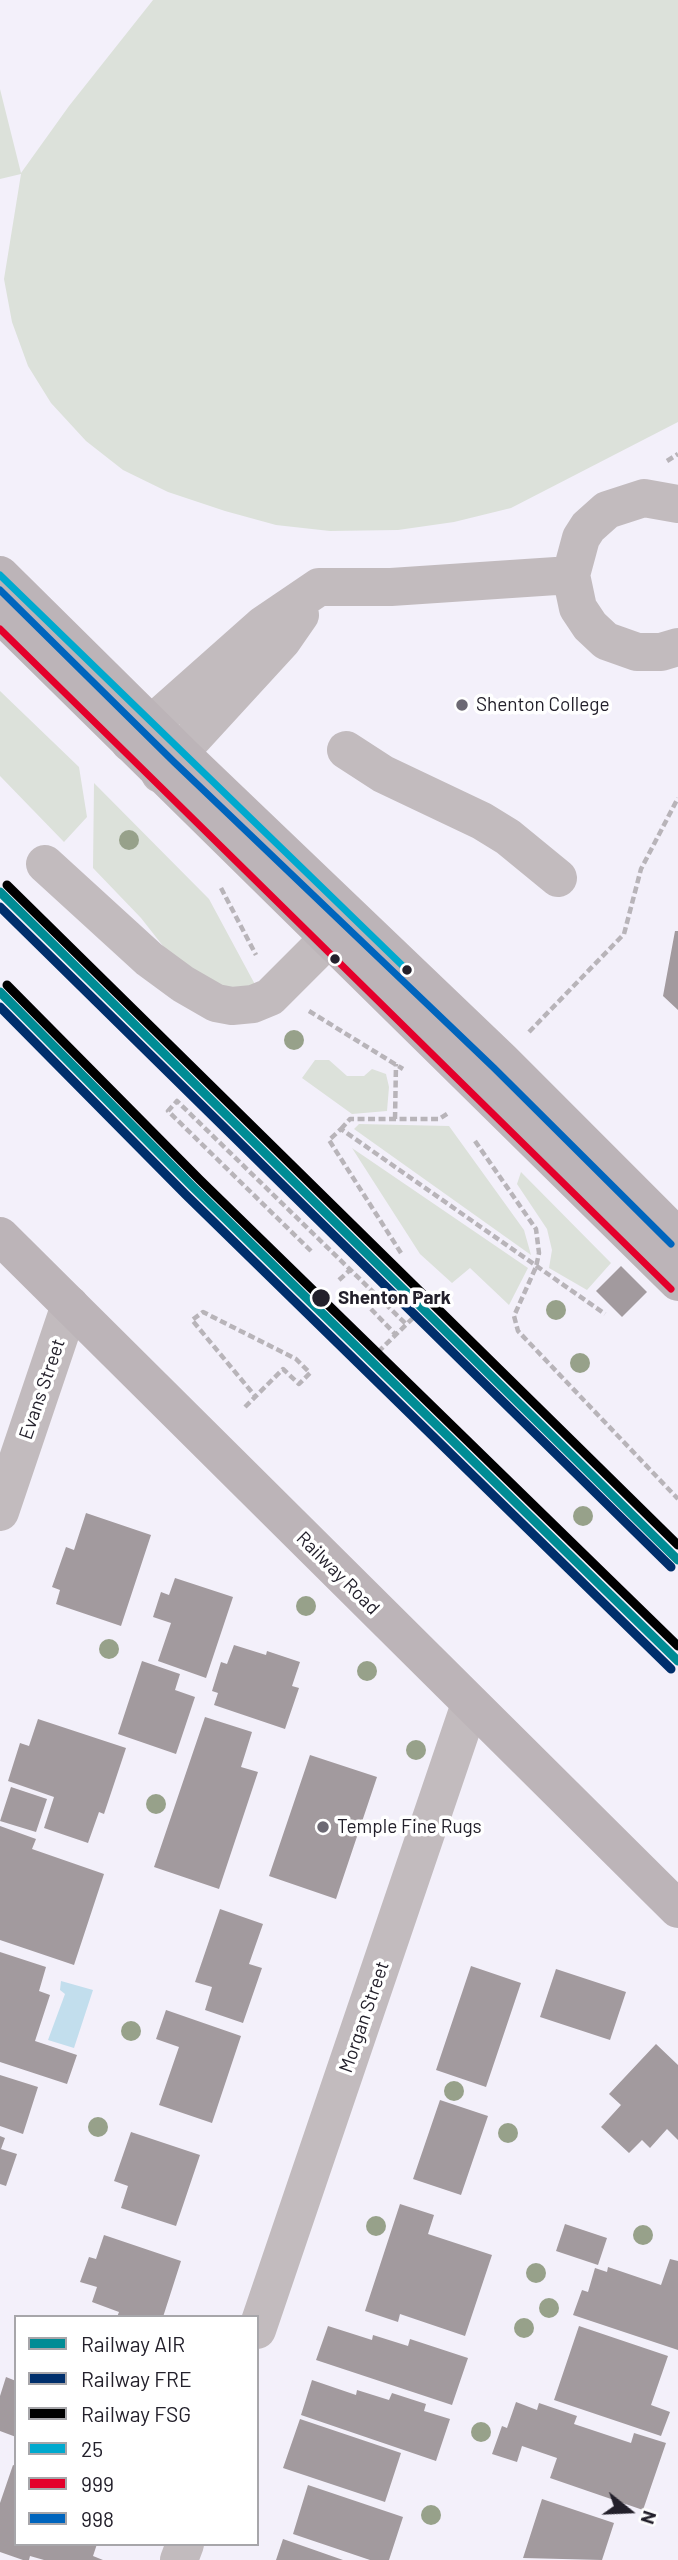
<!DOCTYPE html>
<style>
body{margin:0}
#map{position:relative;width:678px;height:2560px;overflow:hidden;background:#f3f0fa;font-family:Barlow,sans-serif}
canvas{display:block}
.legend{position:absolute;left:14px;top:2315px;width:245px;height:231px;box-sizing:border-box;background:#fff;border:2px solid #a7a6aa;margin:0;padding:9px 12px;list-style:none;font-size:21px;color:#23202b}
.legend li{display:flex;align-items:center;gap:14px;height:35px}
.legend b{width:35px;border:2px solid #a7a6aa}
.north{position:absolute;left:594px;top:2476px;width:70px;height:70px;-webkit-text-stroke:5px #fff;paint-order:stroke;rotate:108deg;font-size:19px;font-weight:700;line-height:28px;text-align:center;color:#23202b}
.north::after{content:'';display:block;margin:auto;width:24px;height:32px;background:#23202b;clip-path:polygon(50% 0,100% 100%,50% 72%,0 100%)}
</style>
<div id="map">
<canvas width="678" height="2560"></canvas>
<ul class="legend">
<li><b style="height:9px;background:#008c95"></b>Railway AIR</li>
<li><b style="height:9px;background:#002f6c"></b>Railway FRE</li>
<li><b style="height:9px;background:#000"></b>Railway FSG</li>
<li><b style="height:9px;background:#00a9ce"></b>25</li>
<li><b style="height:9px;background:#e4002b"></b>999</li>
<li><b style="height:9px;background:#0065bd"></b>998</li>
</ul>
<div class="north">N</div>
</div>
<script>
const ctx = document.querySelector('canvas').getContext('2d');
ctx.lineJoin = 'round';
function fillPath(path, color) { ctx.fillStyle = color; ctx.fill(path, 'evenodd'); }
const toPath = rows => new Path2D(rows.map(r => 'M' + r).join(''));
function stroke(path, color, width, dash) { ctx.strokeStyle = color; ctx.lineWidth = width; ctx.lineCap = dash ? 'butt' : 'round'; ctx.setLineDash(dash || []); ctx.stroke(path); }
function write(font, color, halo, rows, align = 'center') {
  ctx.font = font + ' Barlow,sans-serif'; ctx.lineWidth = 7; ctx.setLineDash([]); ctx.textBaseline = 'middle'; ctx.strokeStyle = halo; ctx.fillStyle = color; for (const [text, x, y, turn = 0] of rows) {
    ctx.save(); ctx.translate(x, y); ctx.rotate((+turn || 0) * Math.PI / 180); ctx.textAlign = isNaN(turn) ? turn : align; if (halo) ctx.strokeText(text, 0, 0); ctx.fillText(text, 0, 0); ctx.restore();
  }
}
const green = toPath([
 [153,0,678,0,678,422,511,508,454,522,398,530,330,531,276,525,225,511,168,492,123,470,86,441,51,403,28,366,12,322,4,279,21,174,0,179,0,89,21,173,69,106],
 [0,691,79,767,87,817,64,842,0,776],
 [94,783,209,899,258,990,209,986,174,960,141,918,93,868],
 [315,1060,329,1060,347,1076,364,1076,372,1069,386,1074,389,1087,387,1111,352,1114,302,1078],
 [359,1124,449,1126,524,1230,531,1255,354,1129],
 [352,1148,528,1268,509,1305,470,1268,452,1283,420,1254],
 [521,1172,611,1263,587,1290,549,1268,552,1250,547,1229,517,1184]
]);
const water = toPath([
 [61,1981,93,1990,74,2048,48,2040,65,1994,60,1990]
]);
const building = toPath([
 [675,931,678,931,678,1010,663,996],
 [621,1266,647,1292,622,1317,596,1291],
 [86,1513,151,1535,121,1626,56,1604,60,1590,52,1587,66,1547,74,1550],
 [175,1578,233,1597,206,1678,158,1661,171,1623,153,1617,161,1592,169,1595],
 [234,1645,266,1655,267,1651,300,1662,292,1686,299,1688,285,1729,214,1705,218,1693,212,1691,221,1662,227,1664],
 [142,1661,180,1674,175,1690,195,1697,176,1754,118,1734],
 [205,1717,252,1732,241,1767,258,1772,219,1889,154,1867],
 [38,1719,126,1748,104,1814,99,1812,88,1843,44,1828,54,1797,8,1781,20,1743,29,1746],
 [310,1755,377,1777,336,1899,269,1876],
 [11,1787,47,1799,36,1832,0,1821],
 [0,1826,36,1839,32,1849,104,1874,74,1965,0,1940],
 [220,1909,263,1924,249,1964,262,1968,243,2023,205,2010,212,1987,195,1982],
 [0,1952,46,1967,39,1991,50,1995,35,2041,77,2055,67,2084,0,2062],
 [471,1966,521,1983,486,2087,436,2070],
 [556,1969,626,1992,610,2040,540,2017],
 [166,2010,241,2036,212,2123,159,2105,179,2047,156,2039],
 [656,2044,678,2065,678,2140,667,2129,650,2148,642,2140,629,2153,601,2127,621,2105,609,2094],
 [0,2075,38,2087,23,2134,0,2126],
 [440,2100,488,2116,461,2195,413,2179],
 [131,2132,200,2155,176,2226,121,2208,128,2186,114,2181],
 [0,2136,5,2138,1,2149,17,2154,6,2186,0,2184],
 [400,2204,434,2215,428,2234,492,2255,465,2336,400,2314,398,2322,365,2311],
 [565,2224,607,2238,598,2265,556,2251],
 [104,2235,181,2261,163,2317,117,2317,119,2312,92,2302,97,2287,80,2282,89,2257,96,2259],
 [670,2259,678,2261,678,2350,573,2315,582,2290,588,2292,595,2268,607,2272,608,2267,661,2285],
 [328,2326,372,2340,373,2335,408,2346,410,2339,468,2358,452,2405,316,2360],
 [579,2326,668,2356,651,2405,670,2412,661,2436,554,2400],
 [6,2377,16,2381,16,2437,0,2431,0,2396],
 [312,2380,356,2395,357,2390,389,2400,392,2393,426,2404,424,2411,450,2419,436,2461,301,2415],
 [516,2402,537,2410,539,2403,577,2416,574,2424,631,2443,634,2433,666,2443,643,2510,550,2478,557,2458,522,2446,517,2462,492,2454,502,2426,507,2428],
 [300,2419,401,2453,385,2502,283,2468],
 [13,2465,16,2466,16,2544,97,2544,93,2556,103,2560,44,2560,30,2556,29,2560,23,2560,0,2552,0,2503],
 [308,2485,403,2517,389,2560,370,2560,293,2534],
 [542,2499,614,2523,602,2560,523,2558],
 [283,2539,343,2560,276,2560]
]);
const path = toPath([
 [667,461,678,454],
 [221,888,256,955],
 [309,1011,403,1069],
 [529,1032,624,934,641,869,678,798],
 [395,1119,396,1064],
 [341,1129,350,1119,439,1119,450,1112],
 [475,1141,536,1229,539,1253,536,1267,514,1316,518,1331,678,1499],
 [311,1251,168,1111,177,1101,407,1325],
 [401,1253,329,1140,341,1129,605,1314],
 [339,1280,350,1270],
 [371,1309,396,1335],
 [378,1352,415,1316],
 [245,1407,283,1369,299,1384,310,1373,296,1359,203,1312,192,1320,255,1396]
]);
const minor = toPath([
 [678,504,644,498,607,510,588,527,581,538,571,575,578,608,590,626,606,641,637,652,661,652,678,647],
 [130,743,263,625,319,587,391,587,571,575],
 [346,750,383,774,482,821,508,837,558,878],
 [160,774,282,641,300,615],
 [45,864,149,959,183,984,216,1003,232,1006,253,1004,270,997,328,939],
 [0,1512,70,1305],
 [257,2330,470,1704],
 [179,2560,185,2544]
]);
const major = toPath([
 [0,575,181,754,501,1060,678,1237],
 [0,614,678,1282],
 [0,1236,678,1909]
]);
const bus1 = toPath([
 [0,575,407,970]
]);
const bus2 = toPath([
 [0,629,671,1289]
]);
const bus3 = toPath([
 [0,590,174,762,494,1068,671,1244]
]);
const rail1 = toPath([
 [0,892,678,1560],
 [0,992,193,1187,678,1661]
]);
const rail2 = toPath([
 [0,907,671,1567],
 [0,1007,186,1195,671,1669]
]);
const rail3 = toPath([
 [7,885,678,1545],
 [7,985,200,1180,678,1646]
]);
const trees = [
 [129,840],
 [294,1040],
 [556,1310],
 [580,1363],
 [583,1516],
 [306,1606],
 [109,1649],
 [367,1671],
 [416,1750],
 [156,1804],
 [131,2031],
 [454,2091],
 [98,2127],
 [508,2133],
 [376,2226],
 [643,2235],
 [536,2273],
 [549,2308],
 [524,2328],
 [481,2432],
 [431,2515]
];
const markers = [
 [462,705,7,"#6c6973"],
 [335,959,6,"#23202b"],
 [407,970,6,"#23202b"],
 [321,1298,10,"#23202b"],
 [323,1827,7,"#6c6973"]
];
const poiNames = [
 ["Shenton College",476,705],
 ["Temple Fine Rugs",337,1827]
];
const stopNames = [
 ["Shenton Park",338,1298]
];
const streetNames = [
 ["Evans Street",42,1389,-71],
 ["Railway Road",338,1573,45],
 ["Morgan Street",364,2017,-71]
];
fillPath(green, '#dce1da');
fillPath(water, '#c2deed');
fillPath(building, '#a29a9e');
stroke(path, '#b8b4b9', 4.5, [7, 3.5]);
stroke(minor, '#c2bbbe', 38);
stroke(major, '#bcb4b8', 38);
stroke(bus1, '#00a9ce', 7);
stroke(bus2, '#e4002b', 7);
stroke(bus3, '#0065bd', 7);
stroke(rail1, '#008c95', 9);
stroke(rail2, '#002f6c', 9);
stroke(rail3, '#000', 9);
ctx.fillStyle = '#97a18a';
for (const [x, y] of trees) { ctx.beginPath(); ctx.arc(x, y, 10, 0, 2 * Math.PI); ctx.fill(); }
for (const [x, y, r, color] of markers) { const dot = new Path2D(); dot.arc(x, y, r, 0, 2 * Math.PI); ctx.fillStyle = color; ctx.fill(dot); stroke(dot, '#fff', 2.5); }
write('19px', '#23202b', '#fff', poiNames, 'left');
write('bold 19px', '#23202b', '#fff', stopNames, 'left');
write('19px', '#23202b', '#fff', streetNames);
</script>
